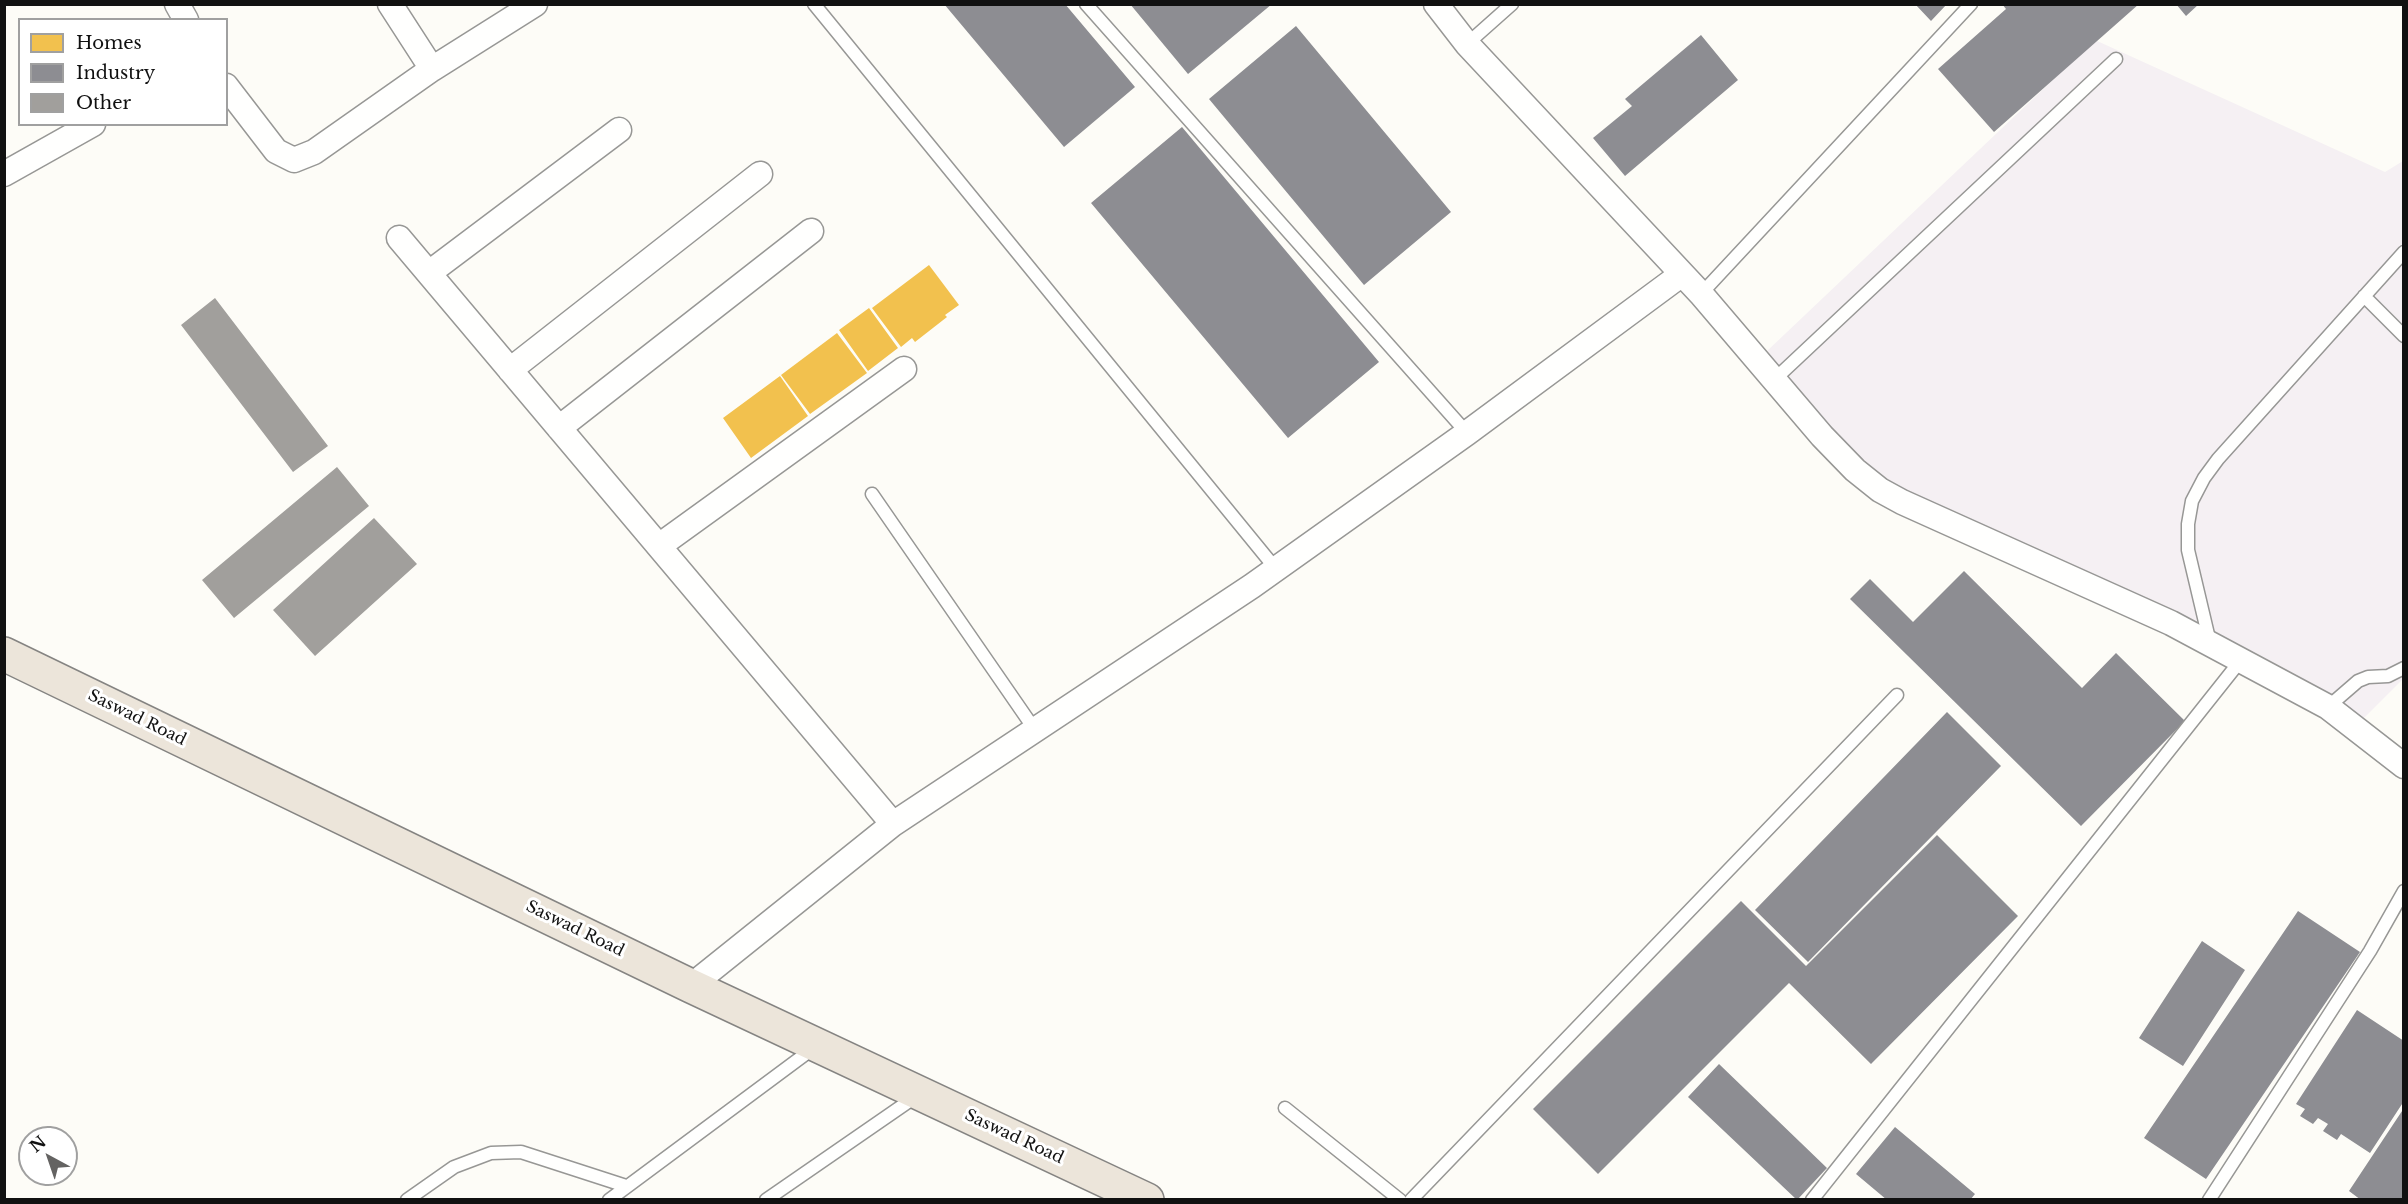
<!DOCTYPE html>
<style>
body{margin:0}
#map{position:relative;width:2408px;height:1204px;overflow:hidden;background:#fdfcf7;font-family:"Libre Baskerville",serif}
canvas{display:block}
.frame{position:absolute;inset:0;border:6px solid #111;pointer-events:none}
.legend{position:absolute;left:18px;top:18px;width:210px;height:108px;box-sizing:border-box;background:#fff;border:2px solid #a0a0a0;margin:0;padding:8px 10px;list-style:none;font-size:18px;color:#111}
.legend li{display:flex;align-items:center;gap:12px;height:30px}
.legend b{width:30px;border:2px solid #a0a0a0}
.north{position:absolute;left:18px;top:1126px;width:60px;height:60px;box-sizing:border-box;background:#fff;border:2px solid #a0a0a0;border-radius:50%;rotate:320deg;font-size:16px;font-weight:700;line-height:24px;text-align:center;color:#111}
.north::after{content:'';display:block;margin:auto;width:21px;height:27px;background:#646362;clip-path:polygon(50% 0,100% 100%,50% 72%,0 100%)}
</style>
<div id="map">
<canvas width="2408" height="1204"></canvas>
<div class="frame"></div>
<ul class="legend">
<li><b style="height:16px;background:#f2c14e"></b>Homes</li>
<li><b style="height:16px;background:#8d8d92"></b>Industry</li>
<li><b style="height:16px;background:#a19f9c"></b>Other</li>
</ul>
<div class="north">N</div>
</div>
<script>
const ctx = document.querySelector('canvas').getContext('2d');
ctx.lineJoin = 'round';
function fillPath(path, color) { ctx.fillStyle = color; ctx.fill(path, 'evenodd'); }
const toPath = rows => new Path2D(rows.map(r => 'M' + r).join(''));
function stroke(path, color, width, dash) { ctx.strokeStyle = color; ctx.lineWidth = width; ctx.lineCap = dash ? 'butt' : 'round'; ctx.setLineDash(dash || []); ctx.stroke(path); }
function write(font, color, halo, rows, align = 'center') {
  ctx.font = font + ' "Libre Baskerville",serif'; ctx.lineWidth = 6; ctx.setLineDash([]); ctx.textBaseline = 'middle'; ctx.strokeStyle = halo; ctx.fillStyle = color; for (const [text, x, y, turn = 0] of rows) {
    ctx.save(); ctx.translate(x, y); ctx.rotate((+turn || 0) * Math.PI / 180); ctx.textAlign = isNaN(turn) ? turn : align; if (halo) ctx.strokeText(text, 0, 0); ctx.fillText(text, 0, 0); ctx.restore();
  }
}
const industrial = toPath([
 [2095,40,2385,172,2403,161,2403,679,2360,722,1857,465,1767,351]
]);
const homes = toPath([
 [929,265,959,305,945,315,947,317,915,342,912,338,901,347,872,308],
 [869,308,898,348,868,371,839,330],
 [837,333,867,373,810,414,781,375],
 [780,376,808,416,751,458,723,418]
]);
const industry = toPath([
 [944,4,1065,4,1135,87,1064,147],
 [1130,4,1272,4,1188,74],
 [1915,4,1947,4,1931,21],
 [2002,4,2139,4,1994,132,1938,69,2006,9],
 [2176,4,2199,4,2186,16],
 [1296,26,1451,212,1364,285,1209,99],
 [1701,35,1738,80,1625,176,1593,138,1632,106,1625,99],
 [1182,127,1379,362,1288,438,1091,203],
 [1964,571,2082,688,2116,653,2185,721,2081,826,1850,599,1870,579,1913,622],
 [1947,712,2001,766,1808,962,1755,910],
 [1937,835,2018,916,1871,1064,1789,983,1598,1174,1533,1109,1741,901,1806,966],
 [2298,911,2360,952,2206,1179,2144,1138],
 [2202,941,2245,970,2183,1066,2139,1038],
 [2357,1010,2404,1041,2404,1101,2370,1153,2341,1134,2337,1140,2323,1131,2328,1124,2318,1118,2313,1124,2300,1116,2305,1109,2296,1104],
 [1719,1064,1827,1168,1797,1200,1688,1097],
 [2404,1108,2404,1200,2361,1200,2349,1191],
 [1895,1127,1975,1194,1970,1200,1887,1200,1856,1174]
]);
const building = toPath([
 [215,298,328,446,293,472,181,325],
 [337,467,369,506,234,618,202,580],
 [374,518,417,564,315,656,273,610]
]);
const service = toPath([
 [814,4,1276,569],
 [1086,4,1467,433],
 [1467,44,1512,4],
 [1701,294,1971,4],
 [2364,296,2404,336],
 [1775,379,2116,59],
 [872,494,1035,730],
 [2210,643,2188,550,2188,524,2192,501,2204,478,2218,459,2404,252],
 [2328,707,2358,681,2368,677,2388,676,2404,668],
 [1285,1108,1400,1200],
 [407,1200,454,1167,491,1153,521,1152,626,1186],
 [609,1200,815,1047],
 [766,1200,918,1095],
 [1411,1200,1897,695],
 [1812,1200,2241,660],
 [2209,1200,2370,951,2404,891]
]);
const minor = toPath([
 [177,4,186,20],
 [390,4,432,69],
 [1436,4,1467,44,1701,294,1822,436,1855,470,1880,490,1902,502,2171,623,2328,707,2404,766],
 [226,86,276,151,294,160,314,152,432,69,535,4],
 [4,174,93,124],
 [399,238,893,824],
 [429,273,619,130],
 [510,370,760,174],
 [559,428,811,231],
 [659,546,904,369],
 [691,986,893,824,1252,586,1467,433,1682,274]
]);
const trunk = toPath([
 [4,654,691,986,1147,1200]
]);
const streetNames = [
 ["Saswad Road",137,718,26],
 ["Saswad Road",575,929,26],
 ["Saswad Road",1014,1137,25]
];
fillPath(industrial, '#f5f0f3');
fillPath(homes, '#f2c14e');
fillPath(industry, '#8d8d92');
fillPath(building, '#a19f9c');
stroke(service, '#979795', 15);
stroke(minor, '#979795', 27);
stroke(trunk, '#858482', 36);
stroke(service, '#fffffe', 12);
stroke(minor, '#fffffe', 24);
stroke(trunk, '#ece5da', 33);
write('16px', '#111', '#fff', streetNames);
</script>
